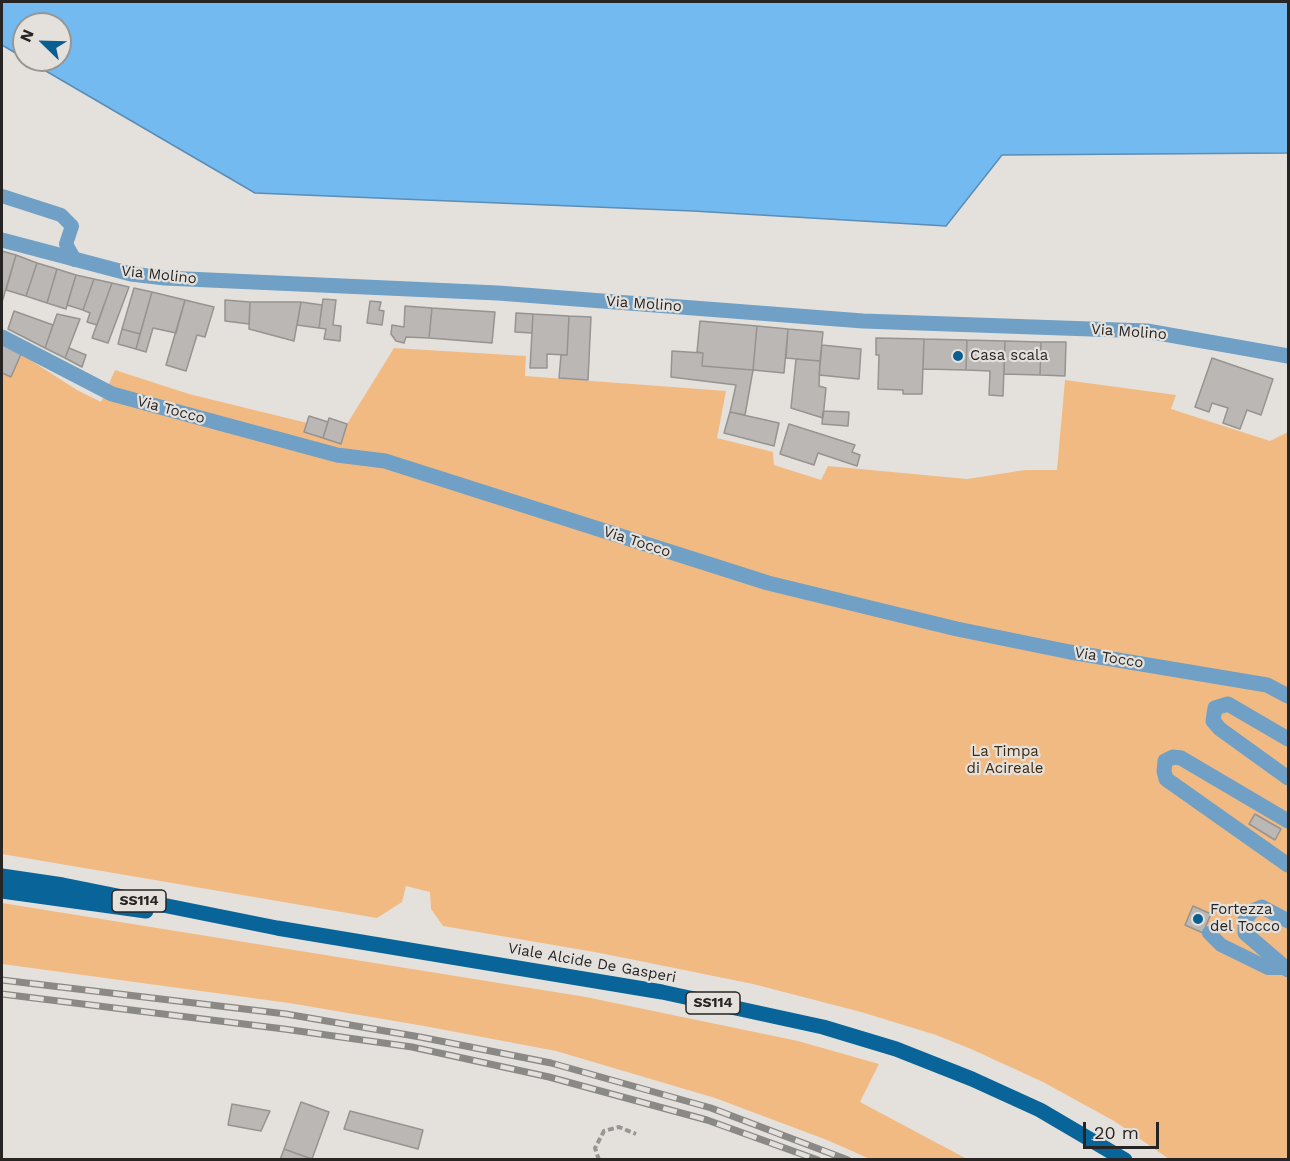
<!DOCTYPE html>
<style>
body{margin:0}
#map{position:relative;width:1290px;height:1161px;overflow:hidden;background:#e4e1dd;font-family:"Work Sans",sans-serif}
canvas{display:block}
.frame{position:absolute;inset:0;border:3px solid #272524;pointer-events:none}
.north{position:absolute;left:12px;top:12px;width:60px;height:60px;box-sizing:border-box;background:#e4e1dd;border:2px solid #989693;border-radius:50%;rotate:293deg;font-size:16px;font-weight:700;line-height:24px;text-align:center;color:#272524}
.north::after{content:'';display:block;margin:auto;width:21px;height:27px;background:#0a5f90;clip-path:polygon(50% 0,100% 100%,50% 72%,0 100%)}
.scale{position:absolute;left:1083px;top:1122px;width:76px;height:27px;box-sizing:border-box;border:3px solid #272524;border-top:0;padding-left:8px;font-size:18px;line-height:21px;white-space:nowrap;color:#272524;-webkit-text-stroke:4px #e4e1dd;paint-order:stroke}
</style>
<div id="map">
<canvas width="1290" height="1161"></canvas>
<div class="frame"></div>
<div class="north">N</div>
<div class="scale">20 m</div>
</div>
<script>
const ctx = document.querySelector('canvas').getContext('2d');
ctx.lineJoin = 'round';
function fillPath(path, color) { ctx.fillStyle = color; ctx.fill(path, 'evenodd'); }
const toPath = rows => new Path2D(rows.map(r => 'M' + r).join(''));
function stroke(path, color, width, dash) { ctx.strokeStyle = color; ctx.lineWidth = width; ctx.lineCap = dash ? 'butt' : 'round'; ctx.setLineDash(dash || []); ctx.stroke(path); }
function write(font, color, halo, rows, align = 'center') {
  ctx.font = font + ' "Work Sans",sans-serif'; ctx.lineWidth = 4.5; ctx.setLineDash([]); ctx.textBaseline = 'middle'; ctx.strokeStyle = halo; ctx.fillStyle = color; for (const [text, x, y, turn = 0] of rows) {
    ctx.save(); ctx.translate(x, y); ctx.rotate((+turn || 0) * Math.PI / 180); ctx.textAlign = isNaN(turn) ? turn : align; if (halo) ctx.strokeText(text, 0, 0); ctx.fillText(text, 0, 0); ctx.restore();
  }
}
const green = toPath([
 [394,348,526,356,525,376,726,391,717,438,773,452,774,465,821,480,828,466,967,479,1025,470,1057,470,1065,380,1176,395,1171,409,1270,441,1288,432,1288,1159,1169,1159,1114,1121,1043,1082,971,1049,936,1035,861,1012,753,984,600,953,443,926,431,909,430,892,406,886,402,902,377,918,2,854,2,373,11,377,21,354,77,390,101,402,115,370,189,394,344,432,347,424],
 [2,903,586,997,798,1041,879,1064,860,1102,967,1159,870,1159,827,1140,715,1098,556,1051,424,1026,289,1003,2,964]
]);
const water = toPath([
 [2,2,1288,2,1288,153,1002,155,946,226,693,211,255,193,27,60,60,60,60,24,24,24,24,58,2,45,2,2]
]);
const building = toPath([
 [2,251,16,255,2,302,2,251],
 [16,255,37,263,26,296,6,290,16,255],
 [37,263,57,269,47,303,26,296,37,263],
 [57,269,76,275,66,309,47,303,57,269],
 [76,275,94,279,83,310,67,305,76,275],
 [94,279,112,283,97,325,87,322,90,313,83,310,94,279],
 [112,283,129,287,108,343,92,338,112,283],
 [134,288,152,292,140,334,122,329,134,288],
 [152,292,185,300,176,333,153,328,146,352,136,349,152,292],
 [323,299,336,300,333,325,341,326,340,341,324,339,326,329,319,328,323,299],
 [185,300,214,307,205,337,197,335,186,371,166,365,185,300],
 [225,300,250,302,249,324,225,321,225,300],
 [370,301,381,302,379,310,384,311,382,325,367,323,370,301],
 [250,302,301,302,294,341,249,329,250,302],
 [301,302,322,305,319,328,297,325,301,302],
 [405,306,432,308,429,338,406,337,404,343,396,341,391,334,392,325,404,327,405,306],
 [432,308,495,312,492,343,429,338,432,308],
 [14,311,53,325,45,348,8,329,14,311],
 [516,313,533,314,532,333,515,332,516,313],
 [57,314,80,319,65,358,45,348,57,314],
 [533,314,569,316,567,355,547,354,547,368,530,368,533,314],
 [569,316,591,317,588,380,559,378,561,355,567,355,569,316],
 [700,321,757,326,753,370,702,366,703,353,697,352,700,321],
 [757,326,788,329,784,373,753,370,757,326],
 [122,329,140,334,136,349,118,344,122,329],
 [788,329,823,332,820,361,786,358,788,329],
 [876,338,924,339,922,394,903,394,903,390,878,389,879,355,876,355,876,338],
 [924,339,967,340,966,370,923,369,924,339],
 [967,340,1005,341,1003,396,989,395,990,371,966,370,967,340],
 [1005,341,1041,342,1040,375,1004,374,1005,341],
 [1041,342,1066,342,1065,376,1040,375,1041,342],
 [2,344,21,354,11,377,2,373,2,344],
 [822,345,861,349,859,379,819,375,822,345],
 [69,348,86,355,82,367,65,358,69,348],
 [672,351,703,353,702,366,753,370,745,415,730,412,736,385,671,377,672,351],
 [1212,358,1273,379,1261,415,1247,410,1240,429,1223,423,1228,408,1212,403,1209,412,1195,407,1212,358],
 [796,359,820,361,819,386,826,388,823,418,791,408,796,359],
 [823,411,849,412,848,426,822,424,823,411],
 [730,412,779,423,774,446,724,433,730,412],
 [309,416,328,422,323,438,304,432,309,416],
 [329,418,347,424,341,444,323,438,329,418],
 [789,424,855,445,852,452,860,455,857,466,818,453,814,465,780,454,789,424],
 [1255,814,1281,829,1275,840,1249,824,1255,814],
 [1193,906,1211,914,1203,933,1185,925,1193,906],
 [301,1102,329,1112,312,1159,284,1149,301,1102],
 [232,1104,270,1111,261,1131,228,1125,232,1104],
 [350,1111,423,1130,418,1149,344,1129,350,1111],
 [284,1149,312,1159,280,1160,284,1149]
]);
const path = toPath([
 [599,1160,595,1148,604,1131,619,1127,636,1134]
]);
const service = toPath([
 [2,196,61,215,72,226,66,244,75,260],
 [1209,933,1221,945,1268,968,1287,968]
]);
const pedestrian = toPath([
 [2,337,112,394,337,455,385,461,768,583,957,629,1070,652,1267,685,1288,696],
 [1288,739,1228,704,1215,708,1213,721,1220,729,1288,778],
 [1288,821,1181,758,1173,757,1165,761,1164,771,1166,779,1288,865],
 [1288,921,1262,907,1252,911,1245,920,1245,933,1288,970]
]);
const minor = toPath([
 [2,240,131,274,165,278,498,293,863,321,1147,331,1288,356]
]);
const primary = toPath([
 [2,876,63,885,277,928,662,992,823,1027,896,1049,972,1079,1040,1110,1125,1160],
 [2,891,146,911]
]);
const rail = toPath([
 [2,980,286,1014,420,1037,551,1063,711,1108,848,1160],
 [2,994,284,1029,412,1047,549,1077,707,1120,818,1160]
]);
const markers = [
 [958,356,6,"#0a5f90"],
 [1198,919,6,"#0a5f90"]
];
const shields = [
 [139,901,54],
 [713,1003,54]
];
const shieldNames = [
 ["SS114",139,901],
 ["SS114",713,1003]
];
const streetNames = [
 ["Via Molino",159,275,6],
 ["Via Molino",644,304,4],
 ["Via Molino",1129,332,4],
 ["Via Tocco",171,410,15],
 ["Via Tocco",637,542,18],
 ["Via Tocco",1109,658,9],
 ["Viale Alcide De Gasperi",592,963,10]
];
const poiNames = [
 ["Casa scala",970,356],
 ["Fortezza",1210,910],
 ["del Tocco",1210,927]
];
const parkNames = [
 ["La Timpa",1005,752],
 ["di Acireale",1005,769]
];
fillPath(green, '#f2ba83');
fillPath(water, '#73baf1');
stroke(water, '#5c8db4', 1.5);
fillPath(building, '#bab7b4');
stroke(building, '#969390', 1.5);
stroke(path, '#989592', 4, [6, 3]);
stroke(service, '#70a0c5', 14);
stroke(pedestrian, '#70a0c5', 15);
stroke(minor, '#70a0c5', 15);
stroke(primary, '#086499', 15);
stroke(rail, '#8b8986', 7);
stroke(rail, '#e4e1dd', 4.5, [14]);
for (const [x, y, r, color] of markers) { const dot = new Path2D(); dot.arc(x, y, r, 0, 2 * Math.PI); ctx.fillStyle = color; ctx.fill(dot); stroke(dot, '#e4e1dd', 2); }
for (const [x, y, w] of shields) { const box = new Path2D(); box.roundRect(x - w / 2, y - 11, w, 22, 4.5); ctx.fillStyle = '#e4e1dd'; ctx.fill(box); stroke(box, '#272524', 1.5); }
write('bold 14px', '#272524', null, shieldNames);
write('15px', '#272524', '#e4e1dd', streetNames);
write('15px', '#272524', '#e4e1dd', poiNames, 'left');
write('15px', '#40280c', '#e4e1dd', parkNames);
</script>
